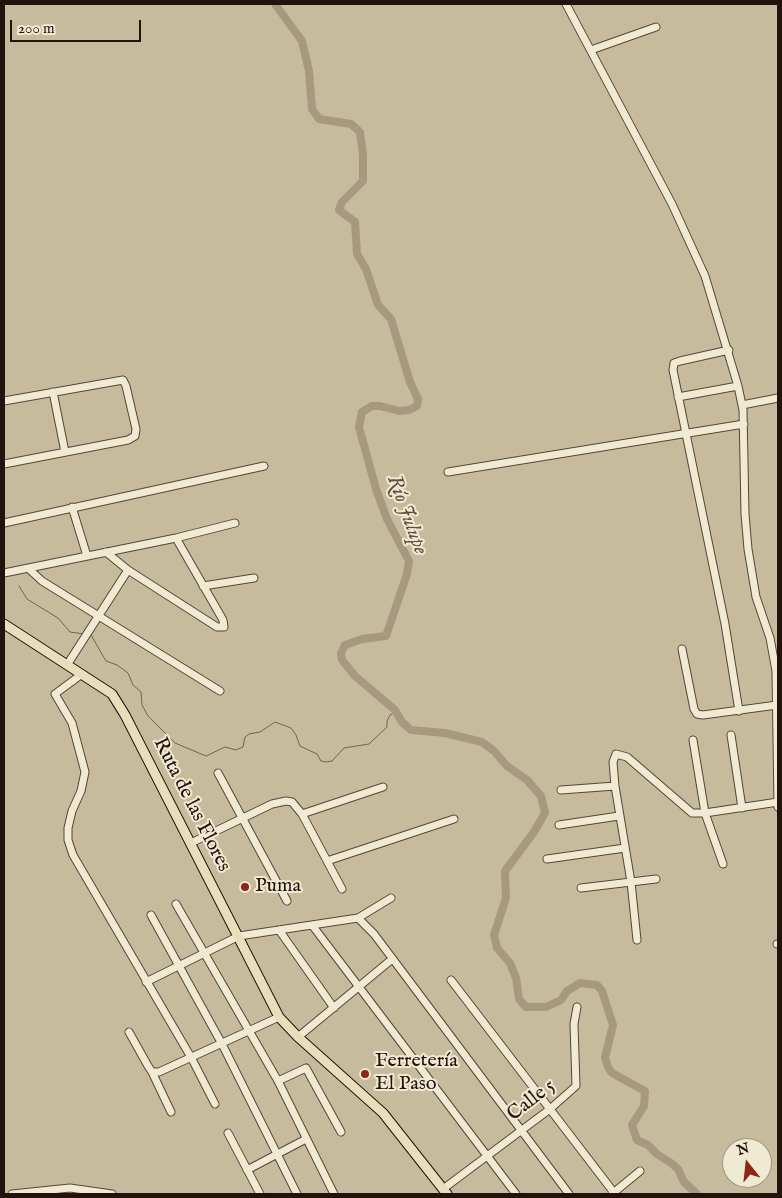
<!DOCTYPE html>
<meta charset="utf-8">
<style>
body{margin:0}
#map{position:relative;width:782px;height:1198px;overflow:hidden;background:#e9debb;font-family:"IM FELL English",serif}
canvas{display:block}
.frame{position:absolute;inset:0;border:5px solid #23130d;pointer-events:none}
.north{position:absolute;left:722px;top:1138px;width:50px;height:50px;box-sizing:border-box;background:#f1ead3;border:1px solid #9f9484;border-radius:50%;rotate:344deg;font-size:14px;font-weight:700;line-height:20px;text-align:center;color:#23130d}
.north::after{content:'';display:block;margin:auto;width:18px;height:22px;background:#8f2418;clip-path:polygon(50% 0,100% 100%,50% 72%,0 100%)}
.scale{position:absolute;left:10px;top:20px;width:131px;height:22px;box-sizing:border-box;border:2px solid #23130d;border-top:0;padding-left:6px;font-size:15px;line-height:18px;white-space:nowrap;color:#23130d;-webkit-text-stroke:4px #f1ead3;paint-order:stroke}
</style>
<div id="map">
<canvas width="782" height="1198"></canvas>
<div class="frame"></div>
<div class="north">N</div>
<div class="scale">200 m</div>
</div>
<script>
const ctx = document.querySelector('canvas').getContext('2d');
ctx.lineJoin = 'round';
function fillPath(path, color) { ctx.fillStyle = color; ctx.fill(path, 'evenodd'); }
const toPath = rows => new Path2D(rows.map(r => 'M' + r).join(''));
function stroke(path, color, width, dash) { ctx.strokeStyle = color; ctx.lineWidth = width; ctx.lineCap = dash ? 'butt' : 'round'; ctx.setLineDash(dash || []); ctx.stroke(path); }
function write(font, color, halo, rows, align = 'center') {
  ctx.font = font + ' "IM FELL English",serif'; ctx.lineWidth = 4; ctx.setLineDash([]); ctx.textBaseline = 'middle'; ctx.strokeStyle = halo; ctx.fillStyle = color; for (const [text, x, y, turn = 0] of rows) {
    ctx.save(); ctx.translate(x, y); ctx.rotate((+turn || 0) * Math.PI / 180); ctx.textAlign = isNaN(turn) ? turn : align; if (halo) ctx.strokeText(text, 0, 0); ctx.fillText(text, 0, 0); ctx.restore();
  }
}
const green = toPath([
 [4,4,778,4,778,1194,4,1194],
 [732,1148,762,1148,762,1178,732,1178]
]);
const stream = toPath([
 [19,586,27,599,58,618,70,632,84,634],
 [91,635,106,661,117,665,128,673,133,685,141,692,142,705,148,716,175,743,206,756,225,747,236,750,243,747,245,737,249,734,260,732,275,722,291,728,296,735,300,746,317,754,321,761,326,762,332,761,344,748,369,744,387,727,387,721,390,715,396,712]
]);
const river = toPath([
 [275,4,302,41,309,71,312,109,319,119,351,124,360,132,363,155,363,181,342,202,339,210,355,222,357,254,366,269,378,305,391,319,410,382,418,399,417,406,409,410,399,411,380,406,372,406,362,412,359,427,376,489,387,519,409,561,407,574,386,636,362,639,345,645,341,653,342,660,355,676,395,710,402,722,411,730,445,733,482,742,494,751,507,766,527,780,541,796,545,813,534,832,505,871,506,898,494,935,497,948,510,963,516,978,519,999,526,1007,546,1007,561,1000,567,991,580,983,597,985,602,991,613,1025,605,1058,608,1067,612,1073,645,1091,644,1106,632,1125,637,1140,648,1145,657,1154,671,1163,678,1169,684,1182,697,1194]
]);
const minor = toPath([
 [566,4,672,204,705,276,738,386,743,410,745,514,748,549,756,597,770,638,776,671,778,807],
 [591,50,656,27],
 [729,350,680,361,674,363,673,370,725,624,739,711],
 [53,392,65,452],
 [678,397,738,386],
 [4,401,123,380,126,386,136,429,135,436,128,440,4,464],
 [742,405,778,398],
 [448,472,744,424],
 [72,507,87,556],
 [4,523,264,466],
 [106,552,128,570,217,627,224,627,223,620,176,538],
 [29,569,42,581,220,691],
 [4,573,176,538,235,523],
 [203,586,254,578],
 [682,649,694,709,697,714,703,715,777,705],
 [67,665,128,570],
 [82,674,55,694,72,723,85,772,81,791,72,811,68,828,68,840,73,855,192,1059,215,1104],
 [731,735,742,808],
 [693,740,705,813,723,864],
 [218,773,287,901],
 [561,790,615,786],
 [302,814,383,787],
 [559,825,619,816],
 [191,843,272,804,286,801,292,802,302,814,342,889],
 [547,859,625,848],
 [327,861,454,819],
 [581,888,656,879],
 [176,904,278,1081,334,1194],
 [151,915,222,1044,297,1194],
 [358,918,391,898],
 [312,925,516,1194],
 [279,930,334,1008],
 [637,940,631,882,615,786,613,762,616,754,627,757,692,813,705,813,778,802],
 [777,944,778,944],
 [451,980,615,1194],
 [146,982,239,936,358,918,374,934,569,1194],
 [129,1032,148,1066,152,1072,159,1072,279,1017],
 [298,1037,391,960],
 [152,1072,171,1112],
 [278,1081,306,1068,341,1132],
 [228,1133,260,1194],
 [247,1170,306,1139],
 [443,1189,550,1109,576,1086,574,1024,577,1007],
 [12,1194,70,1188,112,1194],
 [612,1194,640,1171]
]);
const major = toPath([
 [4,624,112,694,125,715,279,1017,298,1037,383,1113,447,1194]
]);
const markers = [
 [245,887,5,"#8f2418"],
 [365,1074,5,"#8f2418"]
];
const streetNames = [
 ["Ruta de las Flores",191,805,63],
 ["Calle 5",532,1101,-38]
];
const poiNames = [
 ["Puma",255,887],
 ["Ferretería",375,1062],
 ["El Paso",375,1085]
];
const waterNames = [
 ["Río Julupe",406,515,70]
];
fillPath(green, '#c7bb9d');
stroke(stream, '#726352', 1);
stroke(river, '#a69980', 8);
stroke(minor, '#544638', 9);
stroke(major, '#23130d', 11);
stroke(minor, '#f1ead3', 7);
stroke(major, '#e9debb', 9);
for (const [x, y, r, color] of markers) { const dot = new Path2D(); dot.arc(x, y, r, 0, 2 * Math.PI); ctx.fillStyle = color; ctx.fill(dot); stroke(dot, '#f1ead3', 2); }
write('20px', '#23130d', '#f1ead3', streetNames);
write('20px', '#23130d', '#f1ead3', poiNames, 'left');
write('italic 21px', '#5e4f41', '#f1ead3', waterNames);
</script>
